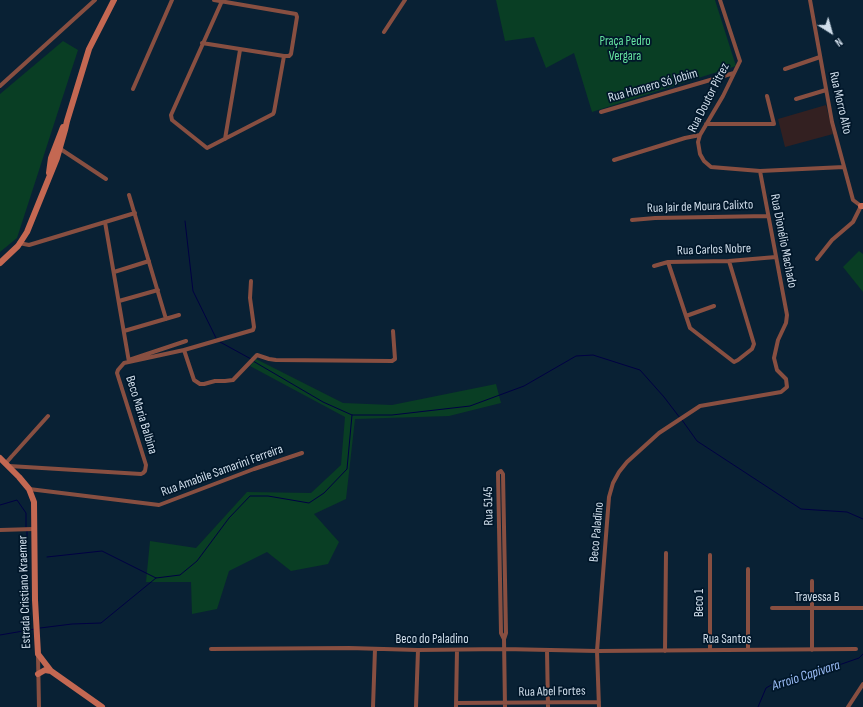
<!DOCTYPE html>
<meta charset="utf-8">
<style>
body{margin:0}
#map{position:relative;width:863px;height:707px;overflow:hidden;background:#092134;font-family:"Sofia Sans Condensed",sans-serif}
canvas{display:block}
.north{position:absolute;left:811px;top:12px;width:40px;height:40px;-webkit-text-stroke:3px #01172a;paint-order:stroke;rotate:143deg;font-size:11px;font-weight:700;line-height:16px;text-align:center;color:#d0deeb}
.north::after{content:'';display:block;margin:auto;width:14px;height:18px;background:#d0deeb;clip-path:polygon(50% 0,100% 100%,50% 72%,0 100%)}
</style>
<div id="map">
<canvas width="863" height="707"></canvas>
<div class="north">N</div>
</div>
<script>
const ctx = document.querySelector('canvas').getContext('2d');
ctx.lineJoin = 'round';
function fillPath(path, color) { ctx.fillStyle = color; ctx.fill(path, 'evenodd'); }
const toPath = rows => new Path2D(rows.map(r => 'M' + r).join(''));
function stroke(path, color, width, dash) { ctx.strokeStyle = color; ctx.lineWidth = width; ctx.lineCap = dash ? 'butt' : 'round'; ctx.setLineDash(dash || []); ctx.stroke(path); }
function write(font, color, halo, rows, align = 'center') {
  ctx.font = font + ' "Sofia Sans Condensed",sans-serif'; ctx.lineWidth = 3.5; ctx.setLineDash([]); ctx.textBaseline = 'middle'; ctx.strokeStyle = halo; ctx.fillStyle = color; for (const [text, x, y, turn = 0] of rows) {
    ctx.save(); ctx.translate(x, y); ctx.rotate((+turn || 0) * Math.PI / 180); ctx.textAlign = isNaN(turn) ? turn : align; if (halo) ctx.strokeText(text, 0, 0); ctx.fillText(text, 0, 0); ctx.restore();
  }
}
const education = toPath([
 [826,105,833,134,785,147,778,119]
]);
const green = toPath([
 [496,0,715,0,736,66,592,112,574,53,546,68,534,37,505,41],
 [63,41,78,50,17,238,0,252,0,94],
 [859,251,863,254,863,292,843,267],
 [256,359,343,403,392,405,496,384,501,403,449,416,355,419,346,499,314,514,339,542,328,564,291,571,267,552,229,571,217,609,192,614,191,582,146,582,150,541,196,548,247,492,311,493,341,465,345,417,250,366]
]);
const stream = toPath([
 [185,221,193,291,216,338],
 [220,342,251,359],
 [253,361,323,402,352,415,392,415,470,406,524,386,576,356,593,355,640,370,664,397,680,418],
 [682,420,697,441,801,509,847,512,863,519],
 [0,505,17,500,26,513,26,527],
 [27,530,27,549],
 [47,557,102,551,156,578,180,575,197,561,229,518,250,496,268,496,309,503,324,493,347,469,352,415],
 [40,628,72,624,101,623,156,578],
 [0,635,35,629],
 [758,707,766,688,773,684,810,675,859,658,863,654]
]);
const street = toPath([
 [720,0,740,61,723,96,700,135,698,142,700,154,704,161,711,167,760,171,844,167],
 [810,0,832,122,853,200,861,206,853,222,832,240,817,259],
 [222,1,171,115,172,120,207,148,273,114,274,112,284,56],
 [384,32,405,0],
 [202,43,284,56,289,56,291,54,297,17,296,14,214,0],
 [785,69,820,57],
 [0,86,95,0],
 [133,89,172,0],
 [796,99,826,90],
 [601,112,734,73],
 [706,124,774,124,767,96],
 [225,139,240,50],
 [59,148,106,179],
 [614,160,685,138,700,135],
 [129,195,166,319],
 [632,220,655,218,768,216],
 [105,222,129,362],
 [19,243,29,245,135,213],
 [668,262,690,328,734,362,738,360,752,349,754,344,729,261],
 [654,266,668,262,729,261,776,257],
 [114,272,149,261],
 [119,301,158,290],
 [686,316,714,306],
 [124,331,179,315],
 [184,350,194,380,200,384,204,384,215,381,225,381,233,380,257,355,269,359,276,360,392,361,395,359,393,331],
 [129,360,186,341],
 [13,455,48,416],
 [6,463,12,456],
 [9,466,141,474,143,473,145,471,146,465,117,373,118,370,124,363,184,350,253,330,254,327,250,298,251,281],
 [29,489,159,505,254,469,302,453],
 [0,530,34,529],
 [812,581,812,650],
 [772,608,863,608],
 [504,639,506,633,503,474,501,471,498,473,501,633,504,639,505,707],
 [211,649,349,648,418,650,504,649,597,651,856,649],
 [547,650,548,707],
 [710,650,710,555],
 [748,650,748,569],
 [665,651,666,553],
 [38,655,39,707],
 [456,703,599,702],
 [373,707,375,649],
 [416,707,418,650],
 [456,707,457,650],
 [599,707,597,651,609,497,613,483,619,472,627,462,659,433,700,406,781,392,787,387,786,379,777,370,774,358,778,340,786,323,787,315,760,171],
 [848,707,863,684]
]);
const secondary = toPath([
 [49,173,51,158,63,127],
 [861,206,863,206],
 [0,263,18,246,27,232,57,158,65,130,67,121,89,49,114,0],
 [0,458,19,477,29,489,34,502,35,600,38,654,51,671,102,707],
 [38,674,45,670,51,671]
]);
const parkNames = [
 ["Praça Pedro",625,42],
 ["Vergara",625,57]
];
const streetNames = [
 ["Rua Homero Só Jobim",653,86,-16],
 ["Rua Doutor Pitrez",709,98,-63],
 ["Rua Morro Alto",840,103,77],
 ["Rua Jair de Moura Calixto",700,207,-2],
 ["Rua Dionélio Machado",783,241,79],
 ["Rua Carlos Nobre",714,250,-2],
 ["Beco Maria Balbina",141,415,73],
 ["Rua Amabile Samarini Ferreira",222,471,-20],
 ["Rua 5145",489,506,-91],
 ["Beco Paladino",597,532,-85],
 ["Estrada Cristiano Kraemer",25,592,-92],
 ["Travessa B",817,598],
 ["Beco 1",700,603,-90],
 ["Beco do Paladino",432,640],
 ["Rua Santos",727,640],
 ["Rua Abel Fortes",552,692,-1]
];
const waterNames = [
 ["Arroio Capivara",806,676,-18]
];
fillPath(education, '#332021');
fillPath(green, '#093e24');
stroke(stream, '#000143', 1);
stroke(street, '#884f41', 4);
stroke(secondary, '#c46852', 6);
write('13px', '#65e49f', '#01172a', parkNames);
write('13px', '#d0deeb', '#01172a', streetNames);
write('italic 14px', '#9dbff9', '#01172a', waterNames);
</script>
